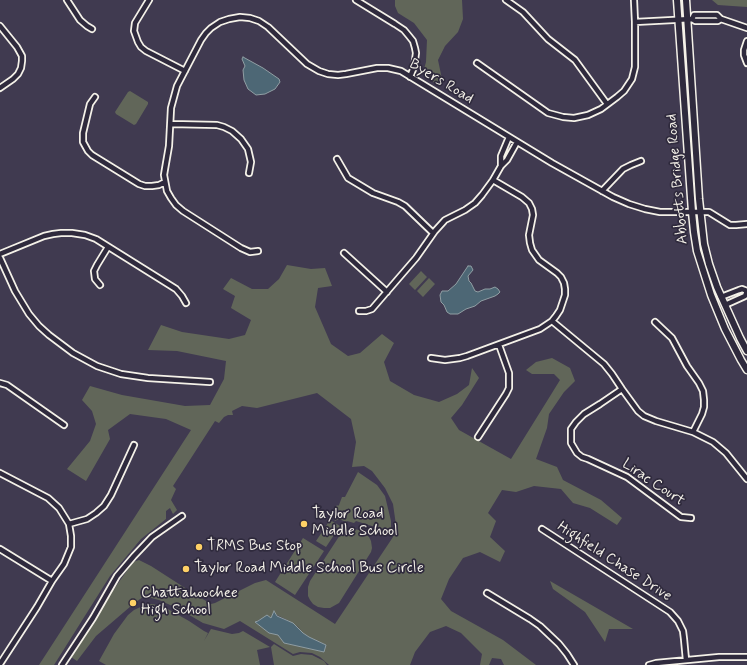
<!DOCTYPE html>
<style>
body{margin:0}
canvas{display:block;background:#403a50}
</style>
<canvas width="747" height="665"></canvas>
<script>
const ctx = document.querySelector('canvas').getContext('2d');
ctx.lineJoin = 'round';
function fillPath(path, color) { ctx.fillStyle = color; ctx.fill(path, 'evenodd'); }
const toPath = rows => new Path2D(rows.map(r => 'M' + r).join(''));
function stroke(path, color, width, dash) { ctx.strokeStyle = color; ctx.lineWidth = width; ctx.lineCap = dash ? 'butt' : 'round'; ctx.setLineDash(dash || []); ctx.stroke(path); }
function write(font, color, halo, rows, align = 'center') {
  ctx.font = font + ' Mynerve,sans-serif'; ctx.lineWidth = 3.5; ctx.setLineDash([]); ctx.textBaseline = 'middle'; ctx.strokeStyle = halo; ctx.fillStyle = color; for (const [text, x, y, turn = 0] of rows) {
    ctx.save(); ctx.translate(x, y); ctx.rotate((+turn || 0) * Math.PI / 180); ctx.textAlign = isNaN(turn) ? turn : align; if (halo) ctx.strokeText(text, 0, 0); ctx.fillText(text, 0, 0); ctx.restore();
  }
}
const green = toPath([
 [395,0,462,0,463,19,458,32,445,46,438,60,443,84,437,85,423,73,426,62,427,40,414,23,398,13,395,6],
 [712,0,747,0,747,7,718,5],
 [130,91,148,102,148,104,136,124,134,125,116,114,115,112,128,92],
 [287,265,311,269,325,268,332,286,318,288,315,307,331,344,348,356,360,353,382,334,394,343,384,362,390,381,414,395,439,402,457,394,469,385,472,368,479,378,462,405,451,418,459,430,511,459,552,393,560,380,554,374,532,374,526,370,536,362,552,358,570,368,575,381,564,392,549,414,547,428,536,459,557,467,563,480,601,500,622,518,617,525,590,508,573,503,561,489,534,486,516,492,502,490,488,513,496,521,490,537,505,551,500,562,480,552,463,558,449,579,441,599,451,611,503,640,536,665,504,665,501,659,492,658,489,665,480,665,482,654,461,633,446,626,430,632,415,652,410,665,329,665,320,657,312,653,300,652,293,654,240,621,224,629,203,623,179,609,159,600,144,596,131,606,96,636,77,661,71,657,107,599,133,562,139,560,151,566,196,595,211,604,215,603,255,583,266,580,335,624,393,537,396,525,393,504,385,488,372,471,364,466,352,467,356,442,351,419,317,393,257,408,242,406,232,411,233,415,228,415,224,417,219,423,215,421,173,486,176,489,171,500,177,510,173,514,170,508,166,511,166,519,141,539,110,576,54,665,39,665,191,430,166,419,130,414,108,430,110,439,86,481,67,469,90,441,96,424,92,411,82,400,90,386,122,395,185,406,210,405,224,379,226,361,177,351,148,350,161,325,182,332,229,339,245,335,251,320,231,308,235,296,223,289,231,278,252,289,268,289,279,279],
 [274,612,277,615,289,621,298,627,303,633,309,637,326,645,324,652,284,643,278,635,269,633,255,622,267,616,271,618],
 [421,271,427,277,415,290,409,284],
 [429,278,435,284,423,297,417,291],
 [358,472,377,485,385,496,391,521,391,531,372,526,356,521,354,523,347,521,346,522,339,519,335,521,332,515,337,505,338,506,339,505,342,497,345,497],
 [330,520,340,526,326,547,316,541],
 [354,529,359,530,363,532,369,537,371,541,372,548,371,552,339,603,330,608,324,608,318,607,313,604,310,600,308,596,308,587,310,581,340,535,344,532],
 [303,538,324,551,295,595,275,582],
 [550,581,633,629,609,629,605,642,585,612,553,589],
 [147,604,153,604,166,608,189,621,204,631,208,633,204,641,211,629,232,634,239,633,243,631,270,647,257,650,260,665,106,665,99,661,114,634,128,615,134,610],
 [274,644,293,656,301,654,312,655,324,661,327,665,274,665,271,647]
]);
const water = toPath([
 [243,57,263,68,279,79,280,82,275,89,265,94,256,95,248,89,244,80,243,70,245,66,242,59,243,57],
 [468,266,471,266,473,270,468,276,469,281,471,283,475,291,478,292,485,289,490,289,495,287,498,289,500,292,498,294,495,296,481,301,475,306,466,309,458,314,450,314,447,312,444,305,441,302,440,295,442,291,448,291,456,284,468,266],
 [274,611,277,616,293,623,303,633,309,637,326,645,324,652,284,643,278,635,269,633,255,622,258,621,267,615,271,618,274,611]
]);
const street = toPath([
 [67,0,80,20,87,26,92,29],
 [149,0,135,23,134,31,138,42,141,47,146,51,185,71],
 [356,0,395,24,404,30,409,36,413,41,415,48,416,53,414,67,410,77],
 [506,0,523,12,548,39,575,60,607,104],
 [692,19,694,15,717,15,721,19,747,28],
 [635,22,692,19,695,21,718,21,721,19],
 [0,26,17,47,22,56,22,61,21,68,18,74,13,79,0,88],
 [747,41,744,50,744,55,747,63],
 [477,63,548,113,563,117,574,118,588,115,601,109,617,97,624,91,632,79,635,67,635,22,634,0],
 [95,97,90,104,83,133,83,142,88,151,92,155,139,184,145,186,152,186,159,185,165,182],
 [171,124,217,125,224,127,232,131,241,139,248,149,251,162,249,173],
 [337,159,348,178,373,193,398,202,405,206,433,233],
 [501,166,501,156,509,137],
 [602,191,623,169,631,165,641,161],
 [258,251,250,252,241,248,183,211,176,205,171,198,167,191,164,175,165,169,169,146,171,108,177,86,201,40,206,33,211,28,220,22,229,19,240,17,250,18,259,21,268,27,307,64,319,71,328,74,338,75,346,74,377,68,388,68,401,71,552,163,613,197,629,204,645,209,660,212,709,212,730,225,736,225,747,224],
 [344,253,387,292],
 [0,254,44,236,53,234,61,233,72,233,85,235,96,239,176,289,182,296,186,303],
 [0,258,15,291,29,314,39,326,49,335,73,353,97,366,121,374,148,378,210,382],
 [100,285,95,279,94,271,97,265,108,247],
 [721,297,739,290,742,289,747,291],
 [725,305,745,296,747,291],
 [359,311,366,311,372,309,416,258,435,231,445,220,465,210,475,203,482,195,493,180,501,166,507,160,517,142],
 [552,321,604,364,612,374,622,389,638,411,644,416,656,421,693,432,713,442,726,453,747,479],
 [655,322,672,338,687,366,699,383,703,391,704,400,704,407,702,414,693,432],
 [431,358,445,360,460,358,467,356,540,329,552,321,556,316,560,310,565,295,565,289,564,283,561,277,557,273,539,260,532,250,530,243,529,235,533,215,532,209,529,203,522,197,493,180],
 [0,383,7,385,64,425],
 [622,389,600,404,584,414,576,422,571,429,571,443,577,453,582,457,588,459,627,477,681,517,691,518],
 [478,437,506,394,509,388,509,373,499,345],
 [0,473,48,498,59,508,69,524,71,536,71,547,64,564,52,581,37,607,0,664],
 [69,524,87,519,96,513,104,506,111,495,134,445],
 [542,529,670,612,678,621,683,631,684,639,686,660],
 [0,549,52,581],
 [487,593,530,619,540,626,559,644,567,654,574,665],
 [62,665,93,618,117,576,134,556,152,537,182,516],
 [649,665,656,663,719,657,747,657]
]);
const secondary = toPath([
 [677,0,692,212,694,232,697,251,711,295,725,329,741,360,747,370],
 [686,0,699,199,704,244,709,264,717,287,740,338,747,351]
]);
const markers = [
 [304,524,4,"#ffd166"],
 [199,547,4,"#ffd166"],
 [186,569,4,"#ffd166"],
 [133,603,4,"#ffd166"]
];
const streetNames = [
 ["Byers Road",441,82,31],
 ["Abbotts Bridge Road",678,179,-95],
 ["Lirac Court",653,483,34],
 ["Highfield Chase Drive",614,562,33]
];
const poiNames = [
 ["Taylor Road",312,515],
 ["Middle School",312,532],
 ["TRMS Bus Stop",207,547],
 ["Taylor Road Middle School Bus Circle",194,569],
 ["Chattahoochee",141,594],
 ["High School",141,611]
];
fillPath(green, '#616659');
fillPath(water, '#4d6775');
stroke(water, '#909ea3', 1);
stroke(street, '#f4f1e8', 8);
stroke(secondary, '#f4f1e8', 9);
stroke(street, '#2f2a3d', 4.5);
stroke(secondary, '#2f2a3d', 6);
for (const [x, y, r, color] of markers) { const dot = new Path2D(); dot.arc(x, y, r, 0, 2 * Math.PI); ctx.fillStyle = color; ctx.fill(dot); stroke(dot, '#2f2a3d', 1.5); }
write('15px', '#f4f1e8', '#2f2a3d', streetNames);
write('15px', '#f4f1e8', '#2f2a3d', poiNames, 'left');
</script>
